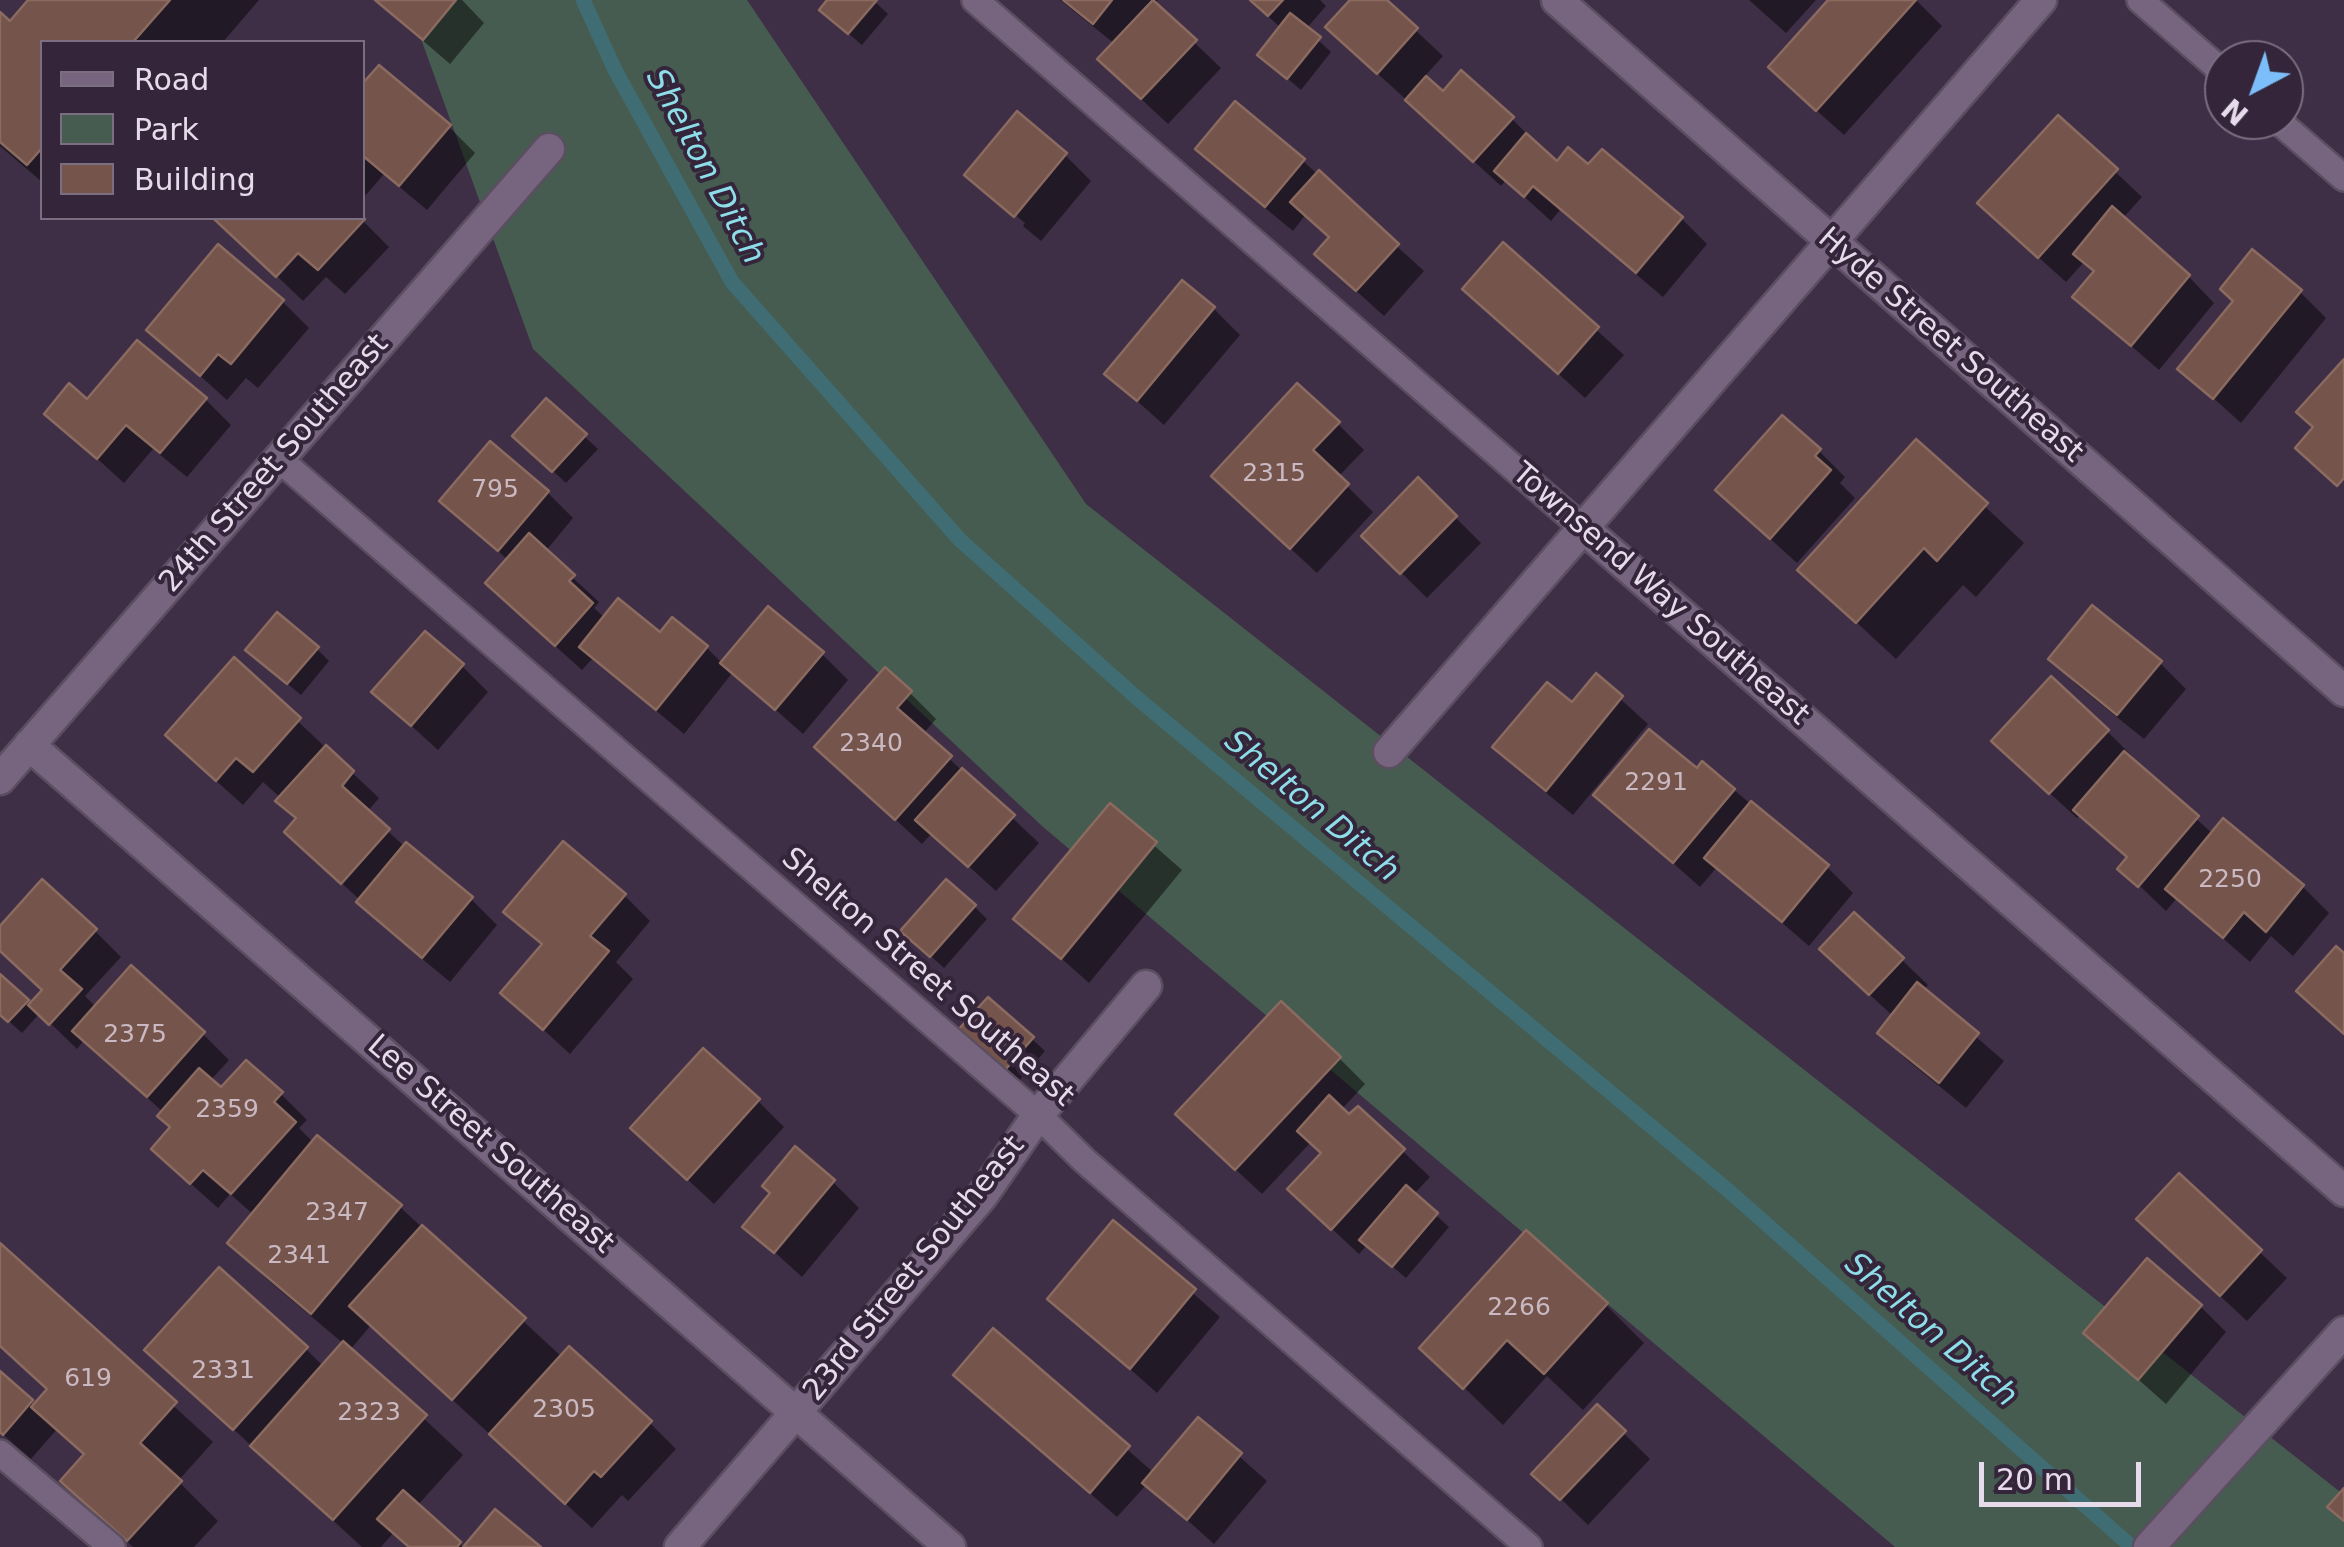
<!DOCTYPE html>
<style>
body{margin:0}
#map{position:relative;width:2344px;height:1547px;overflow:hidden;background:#3f2f46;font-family:"DejaVu Sans",sans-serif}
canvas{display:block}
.legend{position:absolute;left:40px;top:40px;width:325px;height:180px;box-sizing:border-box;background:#35253b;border:2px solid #7c6e81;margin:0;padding:12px 18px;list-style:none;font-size:30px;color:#e6dbea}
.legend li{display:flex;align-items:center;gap:20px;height:50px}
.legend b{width:50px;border:2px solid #7c6e81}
.north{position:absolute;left:2204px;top:40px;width:100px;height:100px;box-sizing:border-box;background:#35253b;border:2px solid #7c6e81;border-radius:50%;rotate:221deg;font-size:28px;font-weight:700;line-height:40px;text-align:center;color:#e6dbea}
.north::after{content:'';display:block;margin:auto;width:35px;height:45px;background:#7cbef9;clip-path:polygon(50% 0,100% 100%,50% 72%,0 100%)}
.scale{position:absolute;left:1979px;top:1462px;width:162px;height:45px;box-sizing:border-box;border:5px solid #e6dbea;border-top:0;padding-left:12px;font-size:30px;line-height:35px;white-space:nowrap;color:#e6dbea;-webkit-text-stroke:8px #35253b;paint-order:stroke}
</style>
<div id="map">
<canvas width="2344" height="1547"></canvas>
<ul class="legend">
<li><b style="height:12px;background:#77657f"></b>Road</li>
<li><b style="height:28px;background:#465c50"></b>Park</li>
<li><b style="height:28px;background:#74544b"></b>Building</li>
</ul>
<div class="north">N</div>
<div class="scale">20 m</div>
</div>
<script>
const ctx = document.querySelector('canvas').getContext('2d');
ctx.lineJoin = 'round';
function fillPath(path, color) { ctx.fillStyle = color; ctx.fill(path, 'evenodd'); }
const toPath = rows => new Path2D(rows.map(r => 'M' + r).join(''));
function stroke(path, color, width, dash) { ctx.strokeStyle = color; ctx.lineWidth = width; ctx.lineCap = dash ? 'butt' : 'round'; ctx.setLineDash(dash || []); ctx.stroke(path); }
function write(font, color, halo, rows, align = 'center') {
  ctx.font = font + ' "DejaVu Sans",sans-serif'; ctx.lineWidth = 8; ctx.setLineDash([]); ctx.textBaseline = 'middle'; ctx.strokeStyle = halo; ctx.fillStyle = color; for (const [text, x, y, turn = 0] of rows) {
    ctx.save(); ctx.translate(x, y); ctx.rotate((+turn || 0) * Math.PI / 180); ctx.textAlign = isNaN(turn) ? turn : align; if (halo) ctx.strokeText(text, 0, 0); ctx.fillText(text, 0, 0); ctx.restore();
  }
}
const green = toPath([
 [407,0,747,0,1086,504,2344,1495,2344,1547,1895,1547,1042,826,533,349]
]);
const shadow = toPath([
 [31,0,259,0,223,42,42,42,42,182,0,146,0,16,10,24],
 [376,0,462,0,484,23,450,64],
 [831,0,873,0,888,14,862,45,835,22],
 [1060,0,1158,0,1154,4,1221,68,1168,124,1126,85,1115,44],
 [1250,0,1320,0,1326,6,1306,29,1331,52,1301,90,1260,55,1281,28],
 [1353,0,1383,0,1443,56,1424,77,1443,95,1512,119,1557,164,1589,168,1681,218,1707,244,1663,297,1560,210,1551,221,1506,180,1501,186,1355,53],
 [1749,0,1816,0,1786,33],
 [1831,0,1916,0,1942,26,1844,135,1797,93],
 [362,88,449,127,475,153,427,210,384,174,366,195,362,192],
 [2058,118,2142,197,2123,218,2168,255,2214,303,2159,370,2075,297,2096,273,2084,262,2066,282,2007,229],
 [1199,149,1303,161,1424,271,1384,316,1343,279,1331,238,1306,214,1293,231,1225,175],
 [1065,155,1091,181,1041,241,1023,226,1025,223,991,195,991,199,967,175],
 [216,218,253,220,360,218,389,247,345,294,326,277,303,301],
 [1504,246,1624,355,1585,398,1465,289],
 [2300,292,2326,318,2241,423,2181,369,2236,302],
 [283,302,309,328,258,388,246,378,227,400,149,330],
 [1214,309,1240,335,1164,425,1107,374],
 [205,399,231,425,187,477,153,449,124,483,47,413,87,402],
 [546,401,598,449,566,483,528,448],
 [1338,424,1364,450,1338,477,1373,512,1317,573,1240,502],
 [1916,442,2024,543,1976,597,1963,585,1896,659,1800,570],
 [1819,451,1845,477,1840,483,1855,498,1797,563,1745,516],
 [1418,480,1481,543,1427,598,1364,536],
 [547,492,573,518,545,552,599,602,594,608,605,618,706,647,723,664,822,654,848,680,803,734,733,672,684,734,593,658,582,670,514,609,508,560,442,501],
 [317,649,329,661,301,695,261,662],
 [2051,659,2160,663,2186,689,2144,739,2077,685],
 [234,661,379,798,367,812,405,847,406,845,471,899,497,925,450,982,385,928,360,900,313,857,298,820,281,798,263,782,243,805,194,761],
 [462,666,488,692,438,750,374,692],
 [1596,677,1648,724,1573,815,1522,773,1496,747,1572,706],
 [910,693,936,719,923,734,1039,843,996,891,932,833,922,844,817,747],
 [2107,731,2133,757,2131,760,2213,834,2224,822,2303,887,2329,913,2293,956,2271,936,2250,962,2177,898,2166,911,2121,868,2128,859,2081,814,2077,818,2021,767],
 [1697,771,1734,790,1827,867,1853,893,1809,946,1717,867,1700,887,1596,795],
 [1110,807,1182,870,1089,983,1017,919],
 [624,895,650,921,616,962,633,979,570,1054,503,993,543,946,507,912],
 [974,906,987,919,944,968,916,943],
 [0,930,95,931,121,957,85,996,96,1007,203,1034,229,1060,210,1081,221,1091,281,1094,307,1120,299,1128,314,1143,317,1139,400,1207,562,1357,650,1423,676,1449,628,1501,622,1495,592,1528,371,1325,350,1350,463,1455,417,1506,463,1547,411,1547,394,1532,381,1547,362,1547,147,1350,306,1349,324,1367,344,1344,269,1281,230,1243,254,1215,230,1194,218,1208,180,1174,172,1128,163,1112,84,1040,77,1049,40,1013,22,1033,0,1013,0,977,31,1005,44,991,0,949],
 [1902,960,1928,985,1923,991,2004,1061,1966,1108,1906,1059,1880,1033,1893,1016,1848,975],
 [1032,1039,1045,1051,1019,1081,974,1042],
 [1339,1058,1365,1084,1341,1110,1349,1117,1358,1109,1430,1177,1413,1195,1449,1227,1406,1278,1367,1245,1359,1254,1317,1215,1323,1154,1311,1142,1262,1194,1204,1140],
 [758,1101,784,1127,714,1204,660,1154],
 [2179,1176,2287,1278,2247,1321,2165,1245],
 [833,1182,859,1208,802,1277,746,1226],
 [1114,1224,1220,1317,1157,1393,1051,1299],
 [0,1247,213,1442,178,1481,218,1521,194,1547,133,1547,63,1481,85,1456,57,1429,31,1459,0,1432,0,1375,35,1406,49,1391,0,1347],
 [1606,1305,1644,1343,1583,1410,1547,1376,1503,1425,1423,1348],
 [2200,1306,2226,1332,2166,1404,2086,1333],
 [994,1332,1154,1473,1198,1420,1267,1481,1214,1544,1147,1484,1117,1517,956,1375],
 [1598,1408,1650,1459,1588,1525,1535,1474]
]);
const stream = toPath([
 [583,0,615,70,732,282,960,540,1137,698,1730,1192,2132,1547]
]);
const building = toPath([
 [28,0,170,0,133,42,42,42,42,148,27,165,0,142,0,12,10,21,28,0],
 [375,0,456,0,423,40,375,0],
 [827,0,877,0,848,34,819,10,827,0],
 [1063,0,1112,0,1093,24,1063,0],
 [1153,0,1197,40,1141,99,1097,59,1153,0],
 [1250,0,1283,0,1268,16,1250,0],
 [1350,0,1387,0,1418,28,1377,74,1325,27,1350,0],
 [1828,0,1916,0,1816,111,1768,67,1828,0],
 [1290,13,1321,37,1287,79,1257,55,1290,13],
 [379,65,451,125,399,186,362,155,362,84,379,65],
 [1461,70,1514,117,1473,162,1405,100,1426,76,1443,91,1461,70],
 [1235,101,1305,159,1265,207,1195,149,1235,101],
 [1017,111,1067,153,1014,217,964,175,1017,111],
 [2058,115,2118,169,2038,258,1977,203,2058,115],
 [1526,133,1557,161,1568,147,1588,164,1602,149,1683,217,1636,273,1533,186,1524,197,1494,171,1526,133],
 [1319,170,1399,244,1356,291,1314,254,1329,237,1290,202,1319,170],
 [2112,206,2190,275,2131,346,2072,297,2094,271,2073,254,2112,206],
 [362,217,365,219,318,270,298,253,276,277,213,218,362,217],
 [1503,242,1599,327,1558,374,1462,289,1503,242],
 [218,244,284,300,231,364,218,354,200,376,146,330,218,244],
 [2252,249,2302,290,2213,399,2177,369,2233,301,2220,289,2252,249],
 [1182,280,1215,307,1137,401,1104,374,1182,280],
 [137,340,207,398,160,453,126,425,97,459,44,414,69,383,87,399,137,340],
 [2344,359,2344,478,2337,486,2295,448,2313,427,2296,412,2344,359],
 [1297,383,1340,422,1313,450,1349,484,1290,549,1211,476,1297,383],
 [546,398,587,434,552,472,512,436,546,398],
 [1782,415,1821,449,1815,456,1831,470,1770,539,1715,490,1782,415],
 [1916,439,1988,503,1937,561,1924,548,1856,623,1797,570,1916,439],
 [490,441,549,491,498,551,439,501,490,441],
 [1418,477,1457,516,1400,574,1361,536,1418,477],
 [529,533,575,575,569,581,593,603,555,646,485,583,529,533],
 [618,598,660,632,672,617,708,646,656,710,579,647,618,598],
 [2092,605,2162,661,2117,715,2048,659,2092,605],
 [768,606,824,652,775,710,720,663,768,606],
 [277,612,319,647,287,684,245,650,277,612],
 [425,631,464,664,411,726,371,692,425,631],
 [234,657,301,718,253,772,236,758,216,781,165,735,234,657],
 [885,667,912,691,897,708,952,756,895,820,814,747,885,667],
 [1596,673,1623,696,1546,791,1492,747,1547,682,1572,702,1596,673],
 [2051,676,2109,730,2049,794,1991,741,2051,676],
 [1649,729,1697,768,1702,761,1735,789,1673,863,1593,795,1649,729],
 [326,745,354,771,342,786,390,829,341,884,284,832,296,818,275,801,326,745],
 [2124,751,2199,816,2138,887,2117,869,2127,857,2073,810,2124,751],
 [962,768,1015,815,968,867,915,820,962,768],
 [1751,801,1829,865,1782,922,1704,858,1751,801],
 [1110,803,1157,842,1061,959,1013,919,1110,803],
 [2223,818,2304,885,2266,932,2244,912,2223,938,2165,889,2223,818],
 [563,841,626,894,590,936,609,951,543,1030,500,993,542,944,503,912,563,841],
 [406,842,473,897,422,958,356,902,406,842],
 [42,879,97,929,60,970,82,989,49,1025,28,1005,42,990,0,951,0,926,42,879],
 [946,879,976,905,930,957,900,931,946,879],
 [1854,912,1904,958,1869,995,1819,949,1854,912],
 [2336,946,2344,953,2344,1034,2296,991,2336,946],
 [131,965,205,1032,147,1097,72,1031,131,965],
 [0,974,29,1000,8,1022,0,1015,0,974],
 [1917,982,1979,1033,1939,1083,1877,1033,1917,982],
 [988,997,1034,1037,1005,1070,958,1030,988,997],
 [1281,1001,1341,1057,1235,1170,1175,1114,1281,1001],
 [703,1048,760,1099,687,1180,630,1128,703,1048],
 [246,1060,283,1092,274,1102,296,1122,231,1194,203,1170,190,1184,151,1149,170,1127,157,1116,199,1068,221,1087,246,1060],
 [1329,1095,1349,1114,1358,1106,1405,1149,1331,1230,1287,1189,1321,1153,1297,1131,1329,1095],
 [317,1135,402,1205,311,1314,227,1243,317,1135],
 [795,1146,835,1180,774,1253,742,1227,770,1193,762,1186,795,1146],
 [2179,1173,2262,1250,2220,1296,2136,1219,2179,1173],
 [1406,1185,1438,1213,1392,1267,1359,1240,1406,1185],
 [1113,1220,1196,1289,1130,1369,1047,1299,1113,1220],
 [422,1225,526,1318,452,1400,349,1306,422,1225],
 [1526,1230,1608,1303,1544,1374,1507,1340,1463,1389,1419,1348,1526,1230],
 [0,1243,177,1402,140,1443,182,1481,127,1541,60,1481,84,1454,31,1407,47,1389,0,1346,0,1243],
 [2147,1258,2202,1305,2138,1380,2083,1333,2147,1258],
 [219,1267,308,1347,233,1430,144,1350,219,1267],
 [993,1328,1130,1446,1090,1493,953,1375,993,1328],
 [343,1341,427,1415,333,1520,250,1446,343,1341],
 [569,1346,652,1421,601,1477,594,1471,565,1504,489,1434,569,1346],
 [0,1371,33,1400,3,1435,0,1432,0,1371],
 [1597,1404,1626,1431,1560,1500,1531,1474,1597,1404],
 [1198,1417,1242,1453,1187,1520,1142,1483,1198,1417],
 [2344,1488,2344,1521,2327,1507,2344,1488],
 [403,1490,461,1542,457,1547,409,1547,377,1519,403,1490],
 [495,1509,541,1547,463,1547,495,1509]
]);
const service = toPath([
 [975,0,1583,528],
 [2140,0,2224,73],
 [2277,120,2344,178],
 [280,460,1038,1115,1085,1161,1529,1547],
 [0,1453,112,1547]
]);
const minor = toPath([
 [1557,0,2344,691],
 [1583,528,2344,1191],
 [29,745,950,1547],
 [1389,752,2041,0],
 [0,779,549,149],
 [680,1547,982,1196,1038,1115,1146,986],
 [2149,1547,2344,1332]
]);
const numberNames = [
 ["2315",1274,474],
 ["795",495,490],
 ["2340",871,744],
 ["2291",1656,783],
 ["2250",2230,880],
 ["2375",135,1035],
 ["2359",227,1110],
 ["2347",337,1213],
 ["2341",299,1256],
 ["2266",1519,1308],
 ["2331",223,1371],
 ["619",88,1379],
 ["2305",564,1410],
 ["2323",369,1413]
];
const streetNames = [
 ["Hyde Street Southeast",1950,346,41],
 ["24th Street Southeast",275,464,-49],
 ["Townsend Way Southeast",1660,595,41],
 ["Shelton Street Southeast",927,978,41],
 ["Lee Street Southeast",490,1145,41],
 ["23rd Street Southeast",915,1269,-51]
];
const waterNames = [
 ["Shelton Ditch",704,167,62],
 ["Shelton Ditch",1311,807,40],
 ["Shelton Ditch",1930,1331,41]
];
fillPath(green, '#465c50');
fillPath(shadow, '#0007');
stroke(stream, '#406d73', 15);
fillPath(building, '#74544b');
stroke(building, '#8b6a60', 2.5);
stroke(service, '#5c4e61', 30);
stroke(minor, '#5c4e61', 35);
stroke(service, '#77657f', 25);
stroke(minor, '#77657f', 30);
write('25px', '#cab9c2', null, numberNames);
write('30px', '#e6dbea', '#35253b', streetNames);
write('italic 32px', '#8edee9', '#35253b', waterNames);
</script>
